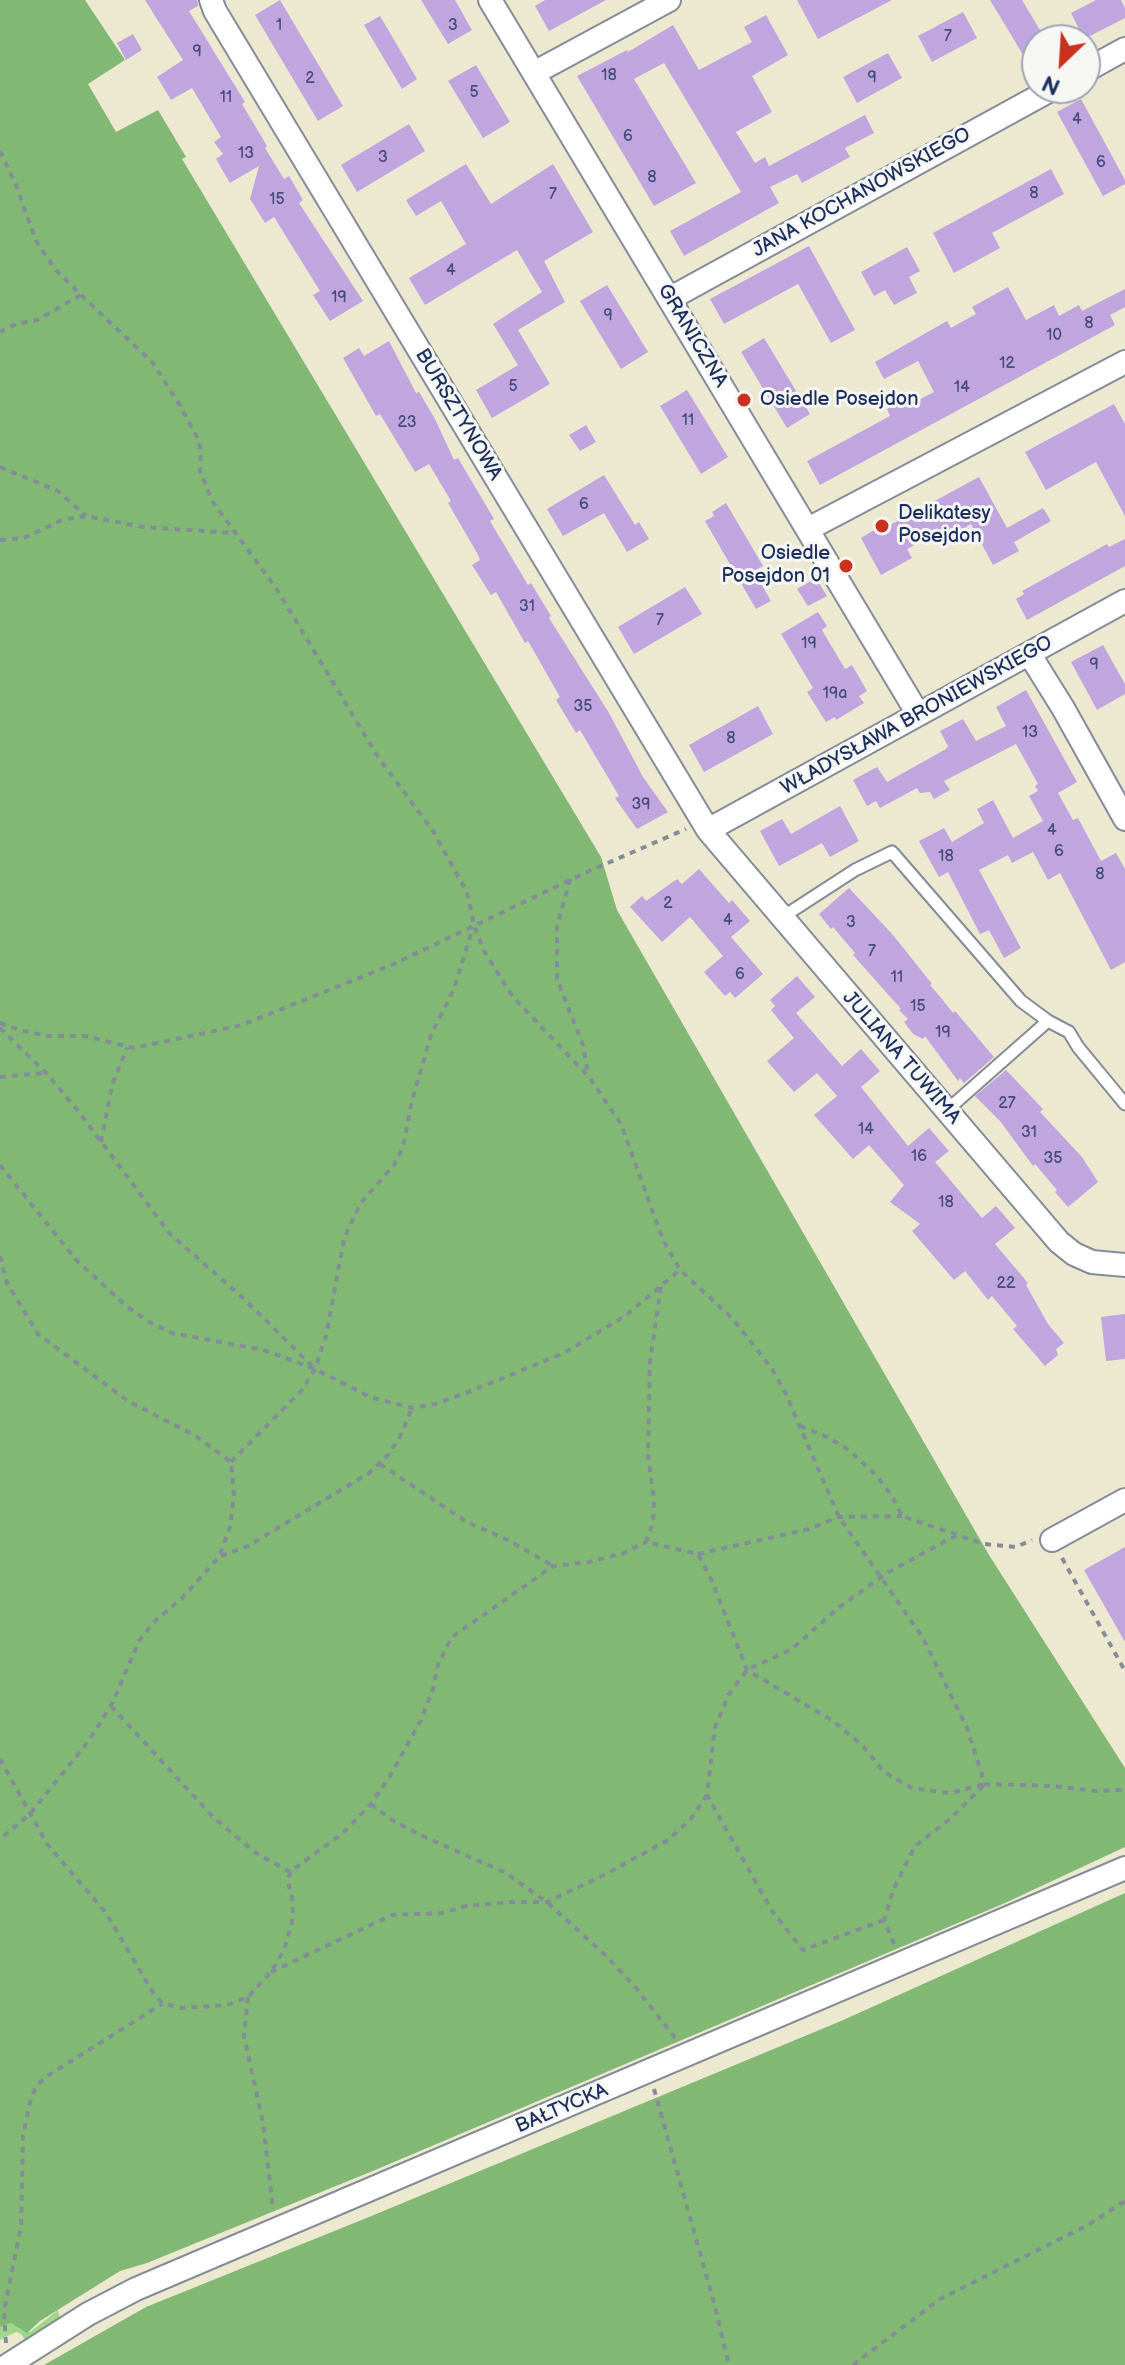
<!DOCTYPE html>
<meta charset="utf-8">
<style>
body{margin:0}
#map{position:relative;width:1125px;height:2365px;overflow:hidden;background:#ede9d1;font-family:"Balsamiq Sans",sans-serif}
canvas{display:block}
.north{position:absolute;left:1021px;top:24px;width:80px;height:80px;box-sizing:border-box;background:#f6f6f2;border:2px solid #9ea6b7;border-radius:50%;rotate:205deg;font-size:22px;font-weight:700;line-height:32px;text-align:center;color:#1b2f5e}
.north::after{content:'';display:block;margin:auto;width:28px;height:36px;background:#c8321e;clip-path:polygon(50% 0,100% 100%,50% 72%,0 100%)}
</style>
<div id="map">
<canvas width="1125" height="2365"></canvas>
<div class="north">N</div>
</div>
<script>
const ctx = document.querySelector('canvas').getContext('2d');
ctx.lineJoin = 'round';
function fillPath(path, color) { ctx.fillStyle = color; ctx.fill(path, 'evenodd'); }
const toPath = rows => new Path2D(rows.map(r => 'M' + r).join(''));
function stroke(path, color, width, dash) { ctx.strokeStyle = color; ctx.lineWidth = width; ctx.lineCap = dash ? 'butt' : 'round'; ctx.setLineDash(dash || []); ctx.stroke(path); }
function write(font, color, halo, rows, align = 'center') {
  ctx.font = font + ' "Balsamiq Sans",sans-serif'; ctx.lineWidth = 6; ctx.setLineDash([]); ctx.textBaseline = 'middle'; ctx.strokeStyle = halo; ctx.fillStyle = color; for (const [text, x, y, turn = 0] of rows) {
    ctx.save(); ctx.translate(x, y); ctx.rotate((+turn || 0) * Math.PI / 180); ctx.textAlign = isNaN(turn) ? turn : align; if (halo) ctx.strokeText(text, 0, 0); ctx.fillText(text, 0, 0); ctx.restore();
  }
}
const green = toPath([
 [58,2310,60,2319,26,2341,21,2334,16,2332,0,2340,0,2327,5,2324,11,2323,30,2332]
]);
const forest = toPath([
 [0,0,85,0,125,60,88,84,116,132,158,110,186,157,182,159,601,857,617,910,989,1555,1125,1768,1125,1847,1005,1903,380,2168,147,2263,120,2271,40,2321,27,2333,11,2323,0,2327],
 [1125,1893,1125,2365,44,2365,146,2307,369,2217,841,2021]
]);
const building = toPath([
 [145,0,197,0,198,6,189,11,245,102,242,104,267,146,265,148,284,179,289,176,303,200,299,203,363,301,330,321,313,295,320,291,274,217,265,223,250,199,259,166,230,183,216,159,223,154,214,142,221,137,192,88,171,100,157,77,183,60],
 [280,0,343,106,318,121,255,15],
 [421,0,455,0,472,30,448,44],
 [545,0,606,0,549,31,535,6],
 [797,0,892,0,818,39],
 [990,0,1022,0,1046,40,1037,40,1037,78],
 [1096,0,1121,0,1125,8,1125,18,1084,39,1071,13],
 [963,12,977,38,932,62,918,36],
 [766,15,788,55,752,76,772,112,736,132,755,163,765,157,769,166,865,115,874,133,845,148,850,157,802,183,797,174,770,187,779,203,684,256,670,231,741,192,664,63,634,79,696,183,654,206,577,76,627,50,628,52,673,25,699,70,752,42,744,27],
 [380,16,417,79,402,89,364,25],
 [133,34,142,50,126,60,117,43],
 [888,53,902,78,857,103,843,77],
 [476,65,510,122,483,138,448,81],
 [1081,99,1125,180,1125,184,1103,196,1057,112],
 [409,124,425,151,357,192,341,165],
 [466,164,491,204,553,164,593,232,544,261,565,302,518,330,550,384,492,418,476,390,518,365,493,324,542,292,530,272,517,250,425,305,409,278,466,244,441,201,416,216,406,200],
 [1051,169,1064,194,992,233,1000,248,954,273,933,233],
 [809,246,855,330,831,343,798,284,724,324,710,299],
 [907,247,920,271,909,277,917,293,894,305,885,290,874,296,861,272],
 [607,285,648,352,621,369,580,301],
 [1008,287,1026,320,1054,305,1059,316,1079,305,1082,311,1125,289,1125,307,1110,315,1115,325,820,485,807,461,890,416,887,409,901,401,905,407,934,392,918,361,884,379,875,362,947,321,951,328,976,314,972,307],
 [764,338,810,414,787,428,741,352],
 [389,341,416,393,419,392,435,419,454,460,458,458,494,519,490,521,528,585,531,583,551,616,549,618,609,713,643,777,668,812,637,829,615,798,619,796,580,730,576,733,556,700,560,697,528,641,525,643,496,592,491,595,472,565,480,560,477,553,448,503,451,501,429,464,415,472,380,414,376,416,343,358,359,348,364,356],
 [687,390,728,457,701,474,660,406],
 [1114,404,1125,424,1125,516,1096,462,1046,490,1025,452],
 [586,425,596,442,580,451,569,435],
 [604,475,635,525,639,522,649,539,627,552,604,513,563,536,547,509],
 [979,477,1007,528,1043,508,1051,521,1014,542,1019,551,993,565,971,524,948,538,943,530,907,549,912,558,881,575,861,538,879,527,881,530],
 [726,503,763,566,754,571,771,601,756,609,705,521,714,516,712,512],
 [1125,539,1125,566,1027,620,1016,599,1024,594,1022,591,1107,544,1109,547],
 [816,578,827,596,808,606,797,589],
 [685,587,702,614,634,654,618,627],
 [818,612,827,626,822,630,845,669,852,665,867,691,859,696,864,703,836,720,835,717,826,722,807,692,813,688,781,634],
 [1103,645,1125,684,1125,694,1097,710,1071,662],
 [1026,690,1077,782,1058,793,1073,820,1078,818,1101,861,1116,853,1125,869,1125,962,1111,970,1060,873,1048,880,1033,852,1012,863,1008,855,979,870,1021,948,1004,958,989,930,980,934,948,872,939,877,919,841,944,828,952,842,984,823,977,809,993,800,1013,838,1043,821,1029,796,1038,791,1035,786,1038,784,1016,744,944,781,950,790,934,799,930,792,920,793,917,788,880,808,876,801,867,806,853,780,877,767,887,782,946,749,948,746,940,731,963,719,976,741,1006,726,996,707],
 [758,706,773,734,704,772,689,745],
 [840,806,859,841,830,857,822,843,779,866,760,831,782,819,791,834],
 [699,869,729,903,732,900,750,921,731,937,763,974,735,998,730,992,725,996,704,972,723,956,690,917,662,942,630,907,642,896,646,901,677,879,682,884],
 [849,888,893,935,932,984,930,985,942,999,953,1013,955,1011,994,1057,964,1083,960,1078,958,1081,925,1036,923,1039,913,1034,904,1022,908,1019,899,1010,901,1009,853,955,855,953,833,927,831,929,819,914],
 [797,976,815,997,796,1013,842,1066,861,1049,880,1071,861,1087,908,1146,929,1128,949,1151,935,1162,982,1218,996,1206,1015,1228,995,1244,1028,1283,1026,1285,1048,1324,1064,1343,1056,1349,1058,1355,1045,1366,1013,1329,1017,1326,992,1296,988,1300,965,1271,954,1280,912,1231,920,1224,890,1202,904,1185,869,1145,853,1159,814,1115,837,1096,817,1073,794,1092,767,1061,794,1038,771,1010,775,1006,770,1000],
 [1006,1070,1043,1109,1040,1112,1082,1157,1098,1182,1068,1207,1055,1192,1057,1190,1035,1164,1033,1166,1000,1121,975,1096],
 [1125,1314,1125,1359,1106,1361,1101,1317],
 [1125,1547,1125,1642,1084,1570]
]);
const path = toPath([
 [0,151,16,185,36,241,55,269,81,295,37,320,16,324,0,332],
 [81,295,153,363,179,404,197,437,201,450,200,471,212,501,276,588,378,757,433,831,467,892,474,925,484,951,513,997,589,1077,621,1124,663,1240,680,1270,733,1319,772,1369,785,1392,839,1517,923,1638,967,1728,985,1784,1054,1786,1095,1791,1125,1790],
 [0,467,58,491,86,516],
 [0,540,24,538,62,520,86,516,143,527,235,533],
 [570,879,557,927,557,979,583,1045,588,1074],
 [0,1023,19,1030,48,1036,85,1036,134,1048,242,1025,396,963,587,872,686,829],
 [0,1028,46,1073,79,1112,170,1234,242,1297,312,1366],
 [0,1077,45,1073],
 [101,1142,112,1085,127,1048],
 [0,1165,77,1261,129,1308,151,1323,172,1333,264,1350,315,1369,370,1397,412,1408,435,1404,471,1391,564,1353,625,1316,680,1270],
 [0,1256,7,1283,38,1334,128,1401,196,1436,231,1462,234,1495,230,1527,219,1557,182,1598,154,1622,139,1641,111,1706,87,1743,30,1814,0,1839],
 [661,1287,650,1362,648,1455,654,1500,653,1523,646,1542,698,1554,712,1581,747,1670,833,1721,862,1745,884,1772,912,1788,950,1793,985,1784],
 [800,1426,827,1437,849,1450,876,1475,892,1496,902,1516,984,1544,1016,1547,1032,1540],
 [231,1462,302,1390,315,1369,326,1336,344,1239,360,1204,394,1165,403,1147,412,1100,431,1035,454,989,473,927],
 [380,1464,467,1522,508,1540,553,1566],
 [698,1554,809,1529,839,1517,902,1516],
 [221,1556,248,1546,369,1473,388,1455,400,1437,412,1408],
 [1062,1558,1125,1671],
 [111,1706,214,1818,256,1853,290,1872],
 [0,1759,47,1844,106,1913,155,1996,163,2003,181,2008,227,2005,248,1997,271,1972,284,1950,292,1922,293,1902,288,1882,290,1872,343,1833,371,1804,390,1776,421,1720,433,1689,438,1664,452,1637,553,1566,589,1562,624,1553,646,1542],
 [371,1804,392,1820,418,1834,504,1872,547,1902,605,1955,637,1989,675,2038],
 [884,1920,803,1950,772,1911,707,1795,715,1727,729,1694,747,1670,792,1649,838,1608,887,1573,957,1535],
 [894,1944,884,1920,894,1888,915,1846,950,1819,984,1785],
 [271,1972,392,1915,442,1913,466,1906,510,1902,547,1902,604,1875,668,1840,691,1819,707,1795],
 [248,1997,244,2036,263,2123,273,2208],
 [654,2089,714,2303,729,2365],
 [6,2343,4,2311,21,2227,23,2136,30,2102,36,2086,49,2075,162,2004],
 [853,2365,940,2299,1088,2225,1125,2201]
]);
const service = toPath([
 [781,918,855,870,892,852,1021,1001,1048,1021],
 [946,1111,1048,1021,1069,1032,1078,1047,1125,1104]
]);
const minor = toPath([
 [211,0,215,11,708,830,1059,1242,1074,1254,1092,1262,1125,1265],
 [490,0,918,714],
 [1085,71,1125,49],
 [534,73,669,0],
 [669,299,1054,88],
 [808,529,1125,362],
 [1030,655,1063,708,1125,819],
 [708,830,1125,601],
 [1052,1540,1125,1500],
 [8,2365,88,2314,136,2289,1125,1868]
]);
const markers = [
 [744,400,8,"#c8321e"],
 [882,526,8,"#c8321e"],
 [846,566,8,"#c8321e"]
];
const numberNames = [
 ["1",279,26],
 ["3",453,26],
 ["7",948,37],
 ["9",197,52],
 ["18",609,76],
 ["9",872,78],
 ["2",310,79],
 ["5",474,93],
 ["11",226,98],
 ["4",1077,120],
 ["6",628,137],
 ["13",246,154],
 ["3",383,158],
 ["6",1101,163],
 ["8",652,178],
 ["8",1034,194],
 ["7",553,195],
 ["15",277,200],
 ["4",451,271],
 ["19",339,298],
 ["9",608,316],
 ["8",1089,324],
 ["10",1054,336],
 ["12",1007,364],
 ["5",513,387],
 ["14",962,388],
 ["11",688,421],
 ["23",407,423],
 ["6",584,505],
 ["31",527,607],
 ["7",660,621],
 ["19",809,644],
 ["9",1094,665],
 ["19a",835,694],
 ["35",583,707],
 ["13",1030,733],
 ["8",731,739],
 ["39",641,805],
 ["4",1052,831],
 ["6",1059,852],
 ["18",946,857],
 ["8",1100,875],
 ["2",668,904],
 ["4",728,921],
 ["3",851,923],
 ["7",872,952],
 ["6",740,975],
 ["11",897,978],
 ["15",918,1007],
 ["19",943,1033],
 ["27",1007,1104],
 ["14",866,1130],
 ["31",1029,1133],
 ["16",919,1157],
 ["35",1053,1159],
 ["18",946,1203],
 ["22",1006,1284]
];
const streetNames = [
 ["JANA KOCHANOWSKIEGO",862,193,-29],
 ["GRANICZNA",692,336,59],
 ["BURSZTYNOWA",458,415,59],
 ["WŁADYSŁAWA BRONIEWSKIEGO",917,716,-29],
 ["JULIANA TUWIMA",901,1058,49],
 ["BAŁTYCKA",562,2109,-23]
];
const poiNames = [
 ["Osiedle Posejdon",760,400],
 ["Delikatesy",898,514],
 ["Posejdon",898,537],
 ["Osiedle",830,554,"right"],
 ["Posejdon 01",830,577,"right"]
];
fillPath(green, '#a0d788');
fillPath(forest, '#80b874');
fillPath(building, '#c0a5de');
stroke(service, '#848c98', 15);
stroke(minor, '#848c98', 26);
stroke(path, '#848c98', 4, [6, 6]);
stroke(service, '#fff', 11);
stroke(minor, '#fff', 22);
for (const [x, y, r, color] of markers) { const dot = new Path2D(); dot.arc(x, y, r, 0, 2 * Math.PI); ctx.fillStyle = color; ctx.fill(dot); stroke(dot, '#f6f6f2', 3); }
write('16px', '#444c7e', null, numberNames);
write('20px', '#1b2f5e', '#f6f6f2', streetNames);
write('20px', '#1b2f5e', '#f6f6f2', poiNames, 'left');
</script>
